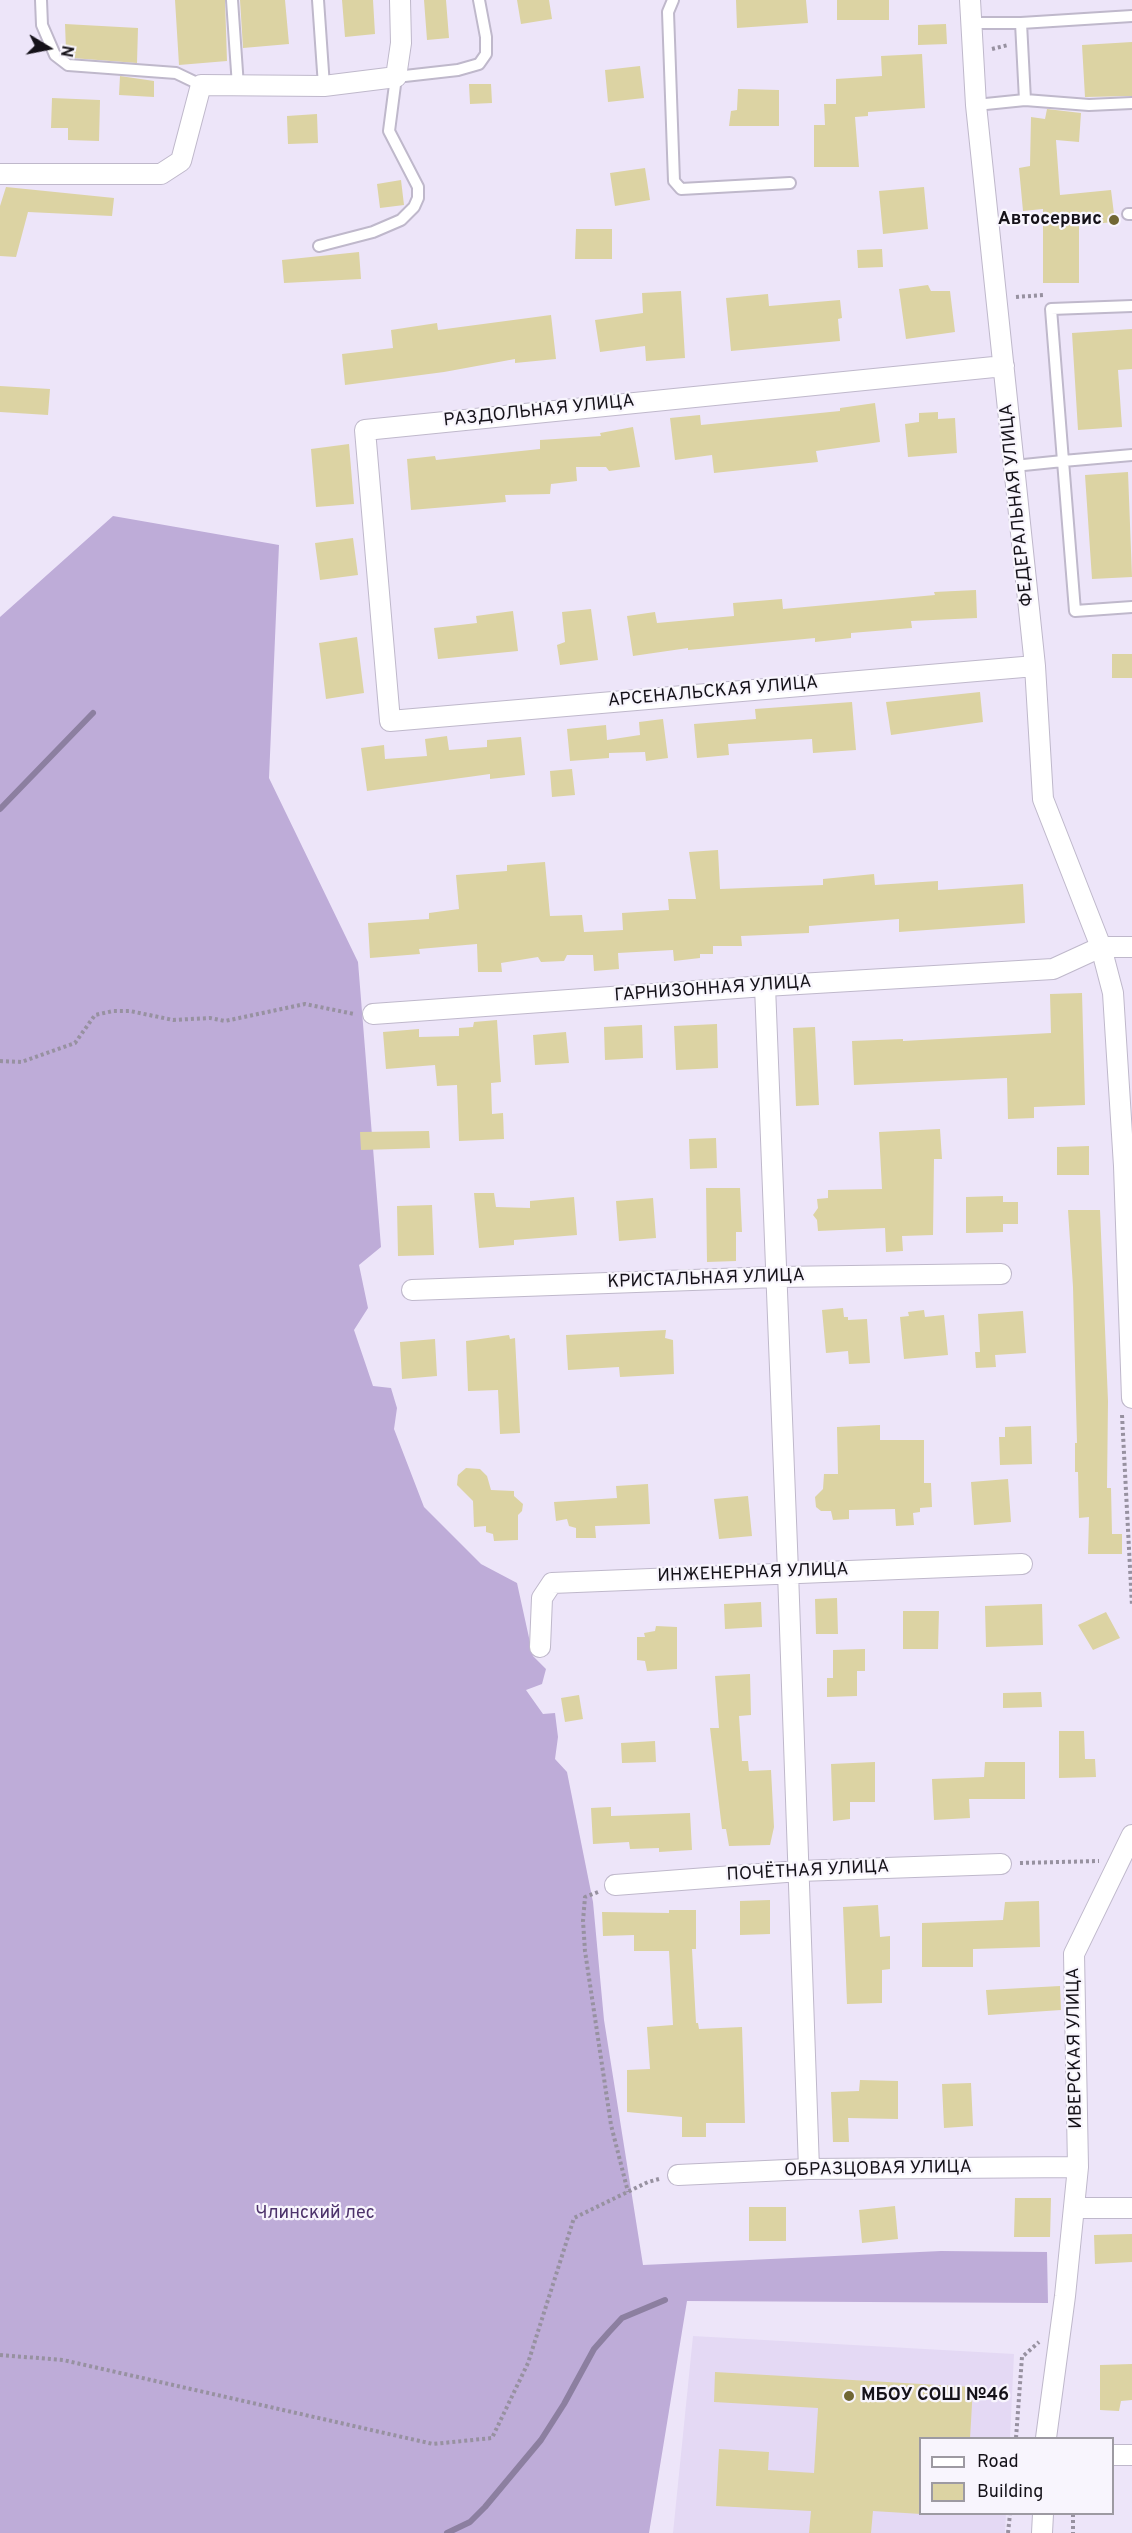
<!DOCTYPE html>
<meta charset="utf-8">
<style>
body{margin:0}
#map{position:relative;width:1132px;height:2533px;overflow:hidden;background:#ede5f9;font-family:Overpass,sans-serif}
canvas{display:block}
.legend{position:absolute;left:919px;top:2437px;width:195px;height:78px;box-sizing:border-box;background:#f8f5fd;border:2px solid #9d9aa2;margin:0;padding:8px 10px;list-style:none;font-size:18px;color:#151219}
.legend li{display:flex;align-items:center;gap:12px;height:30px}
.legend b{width:30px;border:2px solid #9d9aa2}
.north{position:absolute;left:18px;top:18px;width:60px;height:60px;-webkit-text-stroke:4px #f8f5fd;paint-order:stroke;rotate:100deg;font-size:16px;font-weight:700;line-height:24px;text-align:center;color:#151219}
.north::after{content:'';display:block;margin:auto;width:21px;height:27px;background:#151219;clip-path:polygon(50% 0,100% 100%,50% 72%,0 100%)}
</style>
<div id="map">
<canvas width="1132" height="2533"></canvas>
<ul class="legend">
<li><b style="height:8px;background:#fff"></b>Road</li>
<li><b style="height:16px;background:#dcd3a3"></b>Building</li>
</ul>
<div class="north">N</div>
</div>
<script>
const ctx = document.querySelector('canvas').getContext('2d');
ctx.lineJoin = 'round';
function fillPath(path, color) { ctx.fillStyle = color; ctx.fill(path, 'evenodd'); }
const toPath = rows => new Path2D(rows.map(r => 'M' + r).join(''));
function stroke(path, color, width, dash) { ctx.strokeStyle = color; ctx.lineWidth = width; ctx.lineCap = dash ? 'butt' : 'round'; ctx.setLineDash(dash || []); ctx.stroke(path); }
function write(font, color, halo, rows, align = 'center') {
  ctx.font = font + ' Overpass,sans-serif'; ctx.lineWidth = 4.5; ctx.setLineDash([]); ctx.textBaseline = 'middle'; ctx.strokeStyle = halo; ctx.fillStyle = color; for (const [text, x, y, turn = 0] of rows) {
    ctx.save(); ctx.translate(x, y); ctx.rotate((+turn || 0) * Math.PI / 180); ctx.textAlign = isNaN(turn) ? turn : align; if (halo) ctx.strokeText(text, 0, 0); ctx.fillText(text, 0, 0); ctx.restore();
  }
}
const built = toPath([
 [693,2336,1014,2354,1010,2438,920,2438,920,2514,1006,2514,1005,2533,673,2533]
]);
const forest = toPath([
 [113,516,279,545,269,778,358,962,381,1247,359,1265,368,1308,354,1330,373,1386,391,1388,397,1408,394,1429,424,1507,481,1564,517,1583,533,1656,546,1669,542,1684,526,1690,543,1714,555,1713,558,1737,555,1759,567,1772,593,1902,604,2020,643,2265,941,2251,1047,2252,1048,2303,687,2301,649,2533,0,2533,0,617]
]);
const stream = toPath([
 [0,809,93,713],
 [447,2533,470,2522,485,2507,541,2440,564,2404,594,2349,609,2332,622,2318,665,2300]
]);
const building = toPath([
 [175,0,225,0,227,61,179,65],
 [240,0,285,0,289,44,243,48],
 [342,0,373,0,375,34,345,37],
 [424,0,446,0,449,38,427,40],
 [517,0,549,0,552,19,521,24],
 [736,0,806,0,808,23,737,28],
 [837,0,889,0,889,20,837,20],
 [65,24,138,28,137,63,72,58,66,50],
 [946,24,947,44,918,45,918,25],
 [1132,42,1132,96,1085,97,1082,45],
 [922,54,925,108,868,112,868,116,855,117,859,167,814,167,814,125,825,125,824,104,836,104,836,79,882,76,881,56],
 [640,66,644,98,608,102,605,70],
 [120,76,154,81,154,97,119,95],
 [469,84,491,84,492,103,470,104],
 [738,89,779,90,779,126,729,126,731,111,737,110],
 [52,98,100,100,99,141,68,140,68,128,51,128],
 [1047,109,1081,113,1079,142,1056,140,1060,195,1111,190,1115,222,1079,225,1079,283,1043,283,1043,209,1023,211,1019,168,1030,166,1031,117,1045,119],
 [317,114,318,143,288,144,287,116],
 [645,168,650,200,615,206,610,173],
 [401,180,404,205,380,208,377,184],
 [6,187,114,198,112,216,28,212,16,257,0,256,0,206],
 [924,187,928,229,883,234,879,191],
 [576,229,612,229,612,259,575,259],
 [882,249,883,267,858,268,857,250],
 [359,252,361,279,284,283,282,260],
 [928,285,931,291,950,291,955,332,906,339,899,289],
 [681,291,685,358,646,361,645,346,600,352,595,320,643,313,642,293],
 [768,294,769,306,840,300,842,318,838,319,840,341,731,351,726,298],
 [551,315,556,359,515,363,515,359,444,372,345,385,342,354,393,348,391,330,437,323,438,330],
 [1132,329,1132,369,1118,370,1122,427,1078,430,1072,333],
 [0,386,50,389,48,415,0,412],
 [875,403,880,442,816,451,818,462,714,473,712,455,675,460,670,418,700,415,701,425,840,411,840,408],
 [938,412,938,419,955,418,957,453,908,457,905,424,919,422,919,413],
 [633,427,640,467,609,471,606,467,576,467,577,481,551,484,550,494,505,495,506,502,411,510,407,459,435,456,436,460,540,449,540,440,601,436,600,433],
 [349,444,354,504,316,507,311,449],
 [1128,472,1132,577,1092,579,1085,475],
 [353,538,358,575,320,580,315,543],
 [976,590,977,618,911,621,912,628,851,633,851,638,815,642,815,638,688,650,688,648,633,656,627,616,655,612,657,623,734,616,733,603,782,599,783,609,935,595,934,592],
 [591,609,598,660,560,665,557,645,565,642,562,612],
 [513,611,518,651,438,659,434,628,477,623,476,616],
 [357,637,364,693,326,699,319,643],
 [1112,654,1132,654,1132,678,1112,678],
 [980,692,983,722,891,735,886,702],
 [852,702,856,750,813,753,812,739,728,744,729,755,697,758,694,724,756,719,755,709],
 [663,719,668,758,646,761,645,752,609,753,609,758,570,761,567,729,606,725,607,740,640,735,639,722],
 [447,736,449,750,487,747,487,740,521,737,525,775,490,779,490,774,367,791,361,748,384,745,385,759,427,756,425,739],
 [572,769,575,795,552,797,550,771],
 [718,850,720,889,823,885,823,879,874,874,875,885,938,881,938,890,1023,884,1025,923,899,932,899,919,809,926,809,933,741,936,742,946,713,946,713,954,700,954,700,958,674,961,673,950,618,953,619,969,594,971,593,955,567,955,564,961,541,962,538,957,501,963,502,972,478,972,477,944,419,949,420,954,370,958,368,923,429,919,429,913,459,909,456,875,507,871,507,865,545,862,550,916,582,915,584,932,623,930,622,913,669,910,668,899,696,899,689,852],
 [1082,993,1085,1105,1034,1107,1034,1118,1008,1119,1007,1078,854,1085,852,1041,903,1039,903,1041,1051,1033,1050,994],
 [497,1020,501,1082,491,1083,492,1114,503,1113,504,1139,459,1141,457,1085,437,1086,435,1065,386,1069,383,1032,419,1029,419,1037,459,1036,459,1028,473,1027,474,1022],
 [717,1024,718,1068,676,1070,674,1026],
 [642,1025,643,1058,605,1060,604,1027],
 [815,1027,819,1105,796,1106,793,1028],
 [566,1032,569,1063,535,1065,533,1035],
 [940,1129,942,1159,934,1159,933,1235,902,1236,903,1251,886,1252,885,1228,818,1231,817,1220,813,1215,818,1208,817,1199,828,1198,828,1190,882,1189,879,1132],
 [429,1131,430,1148,361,1150,360,1132],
 [716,1138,717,1168,690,1169,689,1139],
 [1089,1146,1089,1175,1057,1175,1057,1147],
 [706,1188,740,1188,742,1232,736,1232,736,1261,707,1262],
 [474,1193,494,1193,496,1207,530,1208,530,1201,574,1197,577,1235,514,1240,514,1245,479,1248],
 [1003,1196,1003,1202,1018,1202,1018,1224,1003,1224,1003,1232,966,1233,966,1197],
 [653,1198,656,1238,619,1241,616,1201],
 [432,1205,434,1255,398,1256,397,1206],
 [1068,1210,1100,1210,1108,1401,1107,1488,1111,1488,1112,1534,1122,1534,1122,1554,1088,1554,1089,1517,1079,1518,1078,1472,1075,1472,1075,1443,1077,1443,1073,1287],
 [843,1308,844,1317,848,1317,848,1320,867,1319,870,1363,849,1364,848,1351,826,1353,822,1310],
 [924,1310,925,1317,944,1315,948,1355,904,1359,900,1317,909,1316,908,1312],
 [1023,1311,1026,1353,995,1355,996,1367,976,1368,975,1352,980,1352,978,1314],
 [666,1330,665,1338,673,1340,674,1374,620,1377,619,1367,568,1370,566,1335],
 [509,1335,510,1339,515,1338,520,1433,500,1434,498,1390,468,1391,466,1341],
 [435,1339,437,1376,402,1379,400,1342],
 [880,1425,880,1440,924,1440,924,1483,931,1483,932,1507,920,1508,920,1512,913,1513,914,1525,896,1526,895,1509,849,1510,849,1519,833,1520,831,1511,821,1511,816,1507,815,1497,823,1489,824,1474,838,1474,837,1427],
 [1031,1426,1032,1464,1000,1465,999,1437,1005,1437,1005,1427],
 [466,1468,480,1469,487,1476,491,1490,514,1491,514,1496,523,1504,522,1511,518,1515,518,1540,494,1541,493,1534,486,1532,486,1526,474,1527,473,1501,457,1485,458,1475],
 [1008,1479,1011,1522,974,1525,971,1482],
 [648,1484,650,1524,595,1526,596,1538,576,1538,576,1528,569,1526,567,1519,556,1521,554,1502,617,1498,616,1486],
 [748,1496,752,1536,719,1539,714,1499],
 [837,1598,838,1634,816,1634,815,1599],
 [761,1602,762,1627,725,1629,724,1604],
 [1042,1604,1043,1645,986,1647,985,1606],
 [903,1611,939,1611,938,1649,903,1649],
 [1106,1612,1120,1638,1093,1650,1078,1625],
 [656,1626,677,1627,677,1669,647,1671,645,1661,637,1660,637,1637,645,1637,644,1633,655,1631],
 [865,1649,865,1671,857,1671,857,1696,827,1697,827,1678,833,1678,833,1650],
 [750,1674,751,1715,739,1716,742,1761,748,1761,749,1771,771,1770,774,1827,770,1845,729,1846,726,1829,722,1829,710,1728,719,1728,715,1676],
 [1041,1692,1042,1707,1003,1708,1003,1693],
 [579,1695,583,1719,565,1722,561,1698],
 [1059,1731,1084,1731,1085,1759,1095,1759,1096,1777,1059,1778],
 [655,1741,656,1762,622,1763,621,1743],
 [875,1762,875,1802,850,1802,850,1819,833,1821,831,1764],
 [985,1762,1025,1762,1025,1799,969,1799,970,1818,934,1820,932,1779,984,1777],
 [611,1807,611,1816,690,1813,692,1850,659,1852,659,1848,630,1849,629,1842,593,1844,591,1808],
 [770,1900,770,1934,740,1935,740,1901],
 [1039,1901,1040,1947,973,1949,973,1967,922,1967,922,1923,1003,1920,1005,1902],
 [878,1905,880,1937,890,1936,890,1969,882,1970,882,2003,847,2004,843,1907],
 [669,1910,696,1910,696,1949,692,1949,696,2023,698,2023,699,2029,742,2027,745,2123,706,2123,706,2137,682,2137,682,2117,627,2112,627,2070,650,2069,647,2027,673,2025,669,1951,634,1951,634,1935,603,1936,602,1912,669,1913],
 [1060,1986,1061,2010,988,2015,986,1990],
 [860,2080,898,2081,898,2119,848,2118,849,2142,833,2142,831,2092,859,2091],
 [971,2083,973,2126,944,2128,942,2084],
 [1015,2198,1051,2198,1050,2237,1014,2237],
 [895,2206,898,2239,862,2243,859,2210],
 [749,2207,786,2207,786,2241,749,2241],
 [1132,2234,1132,2262,1095,2264,1094,2235],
 [1132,2364,1132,2400,1121,2401,1119,2411,1100,2410,1100,2365],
 [715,2372,973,2387,970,2439,921,2439,921,2514,873,2511,871,2533,809,2533,811,2511,716,2506,719,2449,769,2452,768,2470,814,2473,818,2408,714,2402]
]);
const path = toPath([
 [992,49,1008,45],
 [1016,297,1044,295],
 [0,1061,21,1062,75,1043,95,1015,113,1011,130,1011,173,1020,210,1018,225,1021,305,1004,354,1014],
 [1122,1415,1132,1606],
 [1020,1863,1099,1861],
 [598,1892,585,1897,583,1921,585,1951,611,2125,628,2192],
 [0,2355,63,2360,433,2444,492,2438,528,2363,574,2218,648,2182,659,2179],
 [1016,2438,1022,2357,1039,2342],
 [1073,2514,1073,2533],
 [1008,2533,1010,2514]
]);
const lane = toPath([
 [41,0,42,25,55,55,68,65,176,73,201,85],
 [232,0,238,86],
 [318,0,324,86],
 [673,0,668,12,674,181,681,189,790,183],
 [970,23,1021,23,1132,16],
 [1021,23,1025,100],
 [976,105,1025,100,1089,105,1132,103],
 [1128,214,1132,214],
 [319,246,373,232,401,220,414,207,418,198,418,187,389,131,396,77,458,70,479,64,486,54,486,37,479,0],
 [1132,306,1051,309,1063,461,1132,455],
 [1014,466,1063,461,1075,611,1132,607]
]);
const street = toPath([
 [0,174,161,174,181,161,201,85,324,86,396,77,401,43,400,0],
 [1004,366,365,430,390,721,1035,666],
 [1132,947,1101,947,1113,993,1124,1166,1132,1398],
 [765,986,788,1572,809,2169],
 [373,1014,765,986,1053,969,1101,947,1043,799,1035,666,976,105,970,0],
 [412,1290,776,1277,1001,1274],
 [540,1647,542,1598,552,1583,1022,1564],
 [615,1885,799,1871,1001,1864],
 [678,2175,809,2169,1078,2167],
 [1075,2208,1132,2208],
 [1046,2438,1065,2296,1078,2167,1074,1954,1132,1835],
 [1112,2455,1132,2455],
 [1042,2533,1043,2514]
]);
const markers = [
 [1114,220,6,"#716734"],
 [849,2396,6,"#716734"]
];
const poiNames = [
 ["Автосервис",1102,220],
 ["МБОУ СОШ №46",861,2396,"left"]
];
const streetNames = [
 ["РАЗДОЛЬНАЯ УЛИЦА",539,412,-6],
 ["ФЕДЕРАЛЬНАЯ УЛИЦА",1018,505,-96],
 ["АРСЕНАЛЬСКАЯ УЛИЦА",713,693,-5],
 ["ГАРНИЗОННАЯ УЛИЦА",713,990,-4],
 ["КРИСТАЛЬНАЯ УЛИЦА",706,1280,-2],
 ["ИНЖЕНЕРНАЯ УЛИЦА",753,1574,-2],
 ["ПОЧЁТНАЯ УЛИЦА",808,1872,-3],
 ["ИВЕРСКАЯ УЛИЦА",1076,2048,-91],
 ["ОБРАЗЦОВАЯ УЛИЦА",878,2170,-1]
];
const parkNames = [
 ["Члинский лес",315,2214]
];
fillPath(built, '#e4d9f4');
fillPath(forest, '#beacd8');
stroke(stream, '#8c7fa0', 6);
fillPath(building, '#dcd3a3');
stroke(lane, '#bfb8cb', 14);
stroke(street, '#bfb8cb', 22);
stroke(path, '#9791a0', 4, [3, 3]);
stroke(lane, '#fff', 10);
stroke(street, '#fff', 20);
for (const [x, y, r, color] of markers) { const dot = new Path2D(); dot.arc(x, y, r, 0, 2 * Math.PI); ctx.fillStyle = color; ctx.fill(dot); stroke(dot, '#f8f5fd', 2); }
write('bold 18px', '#151219', '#f8f5fd', poiNames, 'right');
write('18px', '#151219', '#f8f5fd', streetNames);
write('18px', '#4d336b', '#f8f5fd', parkNames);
</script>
